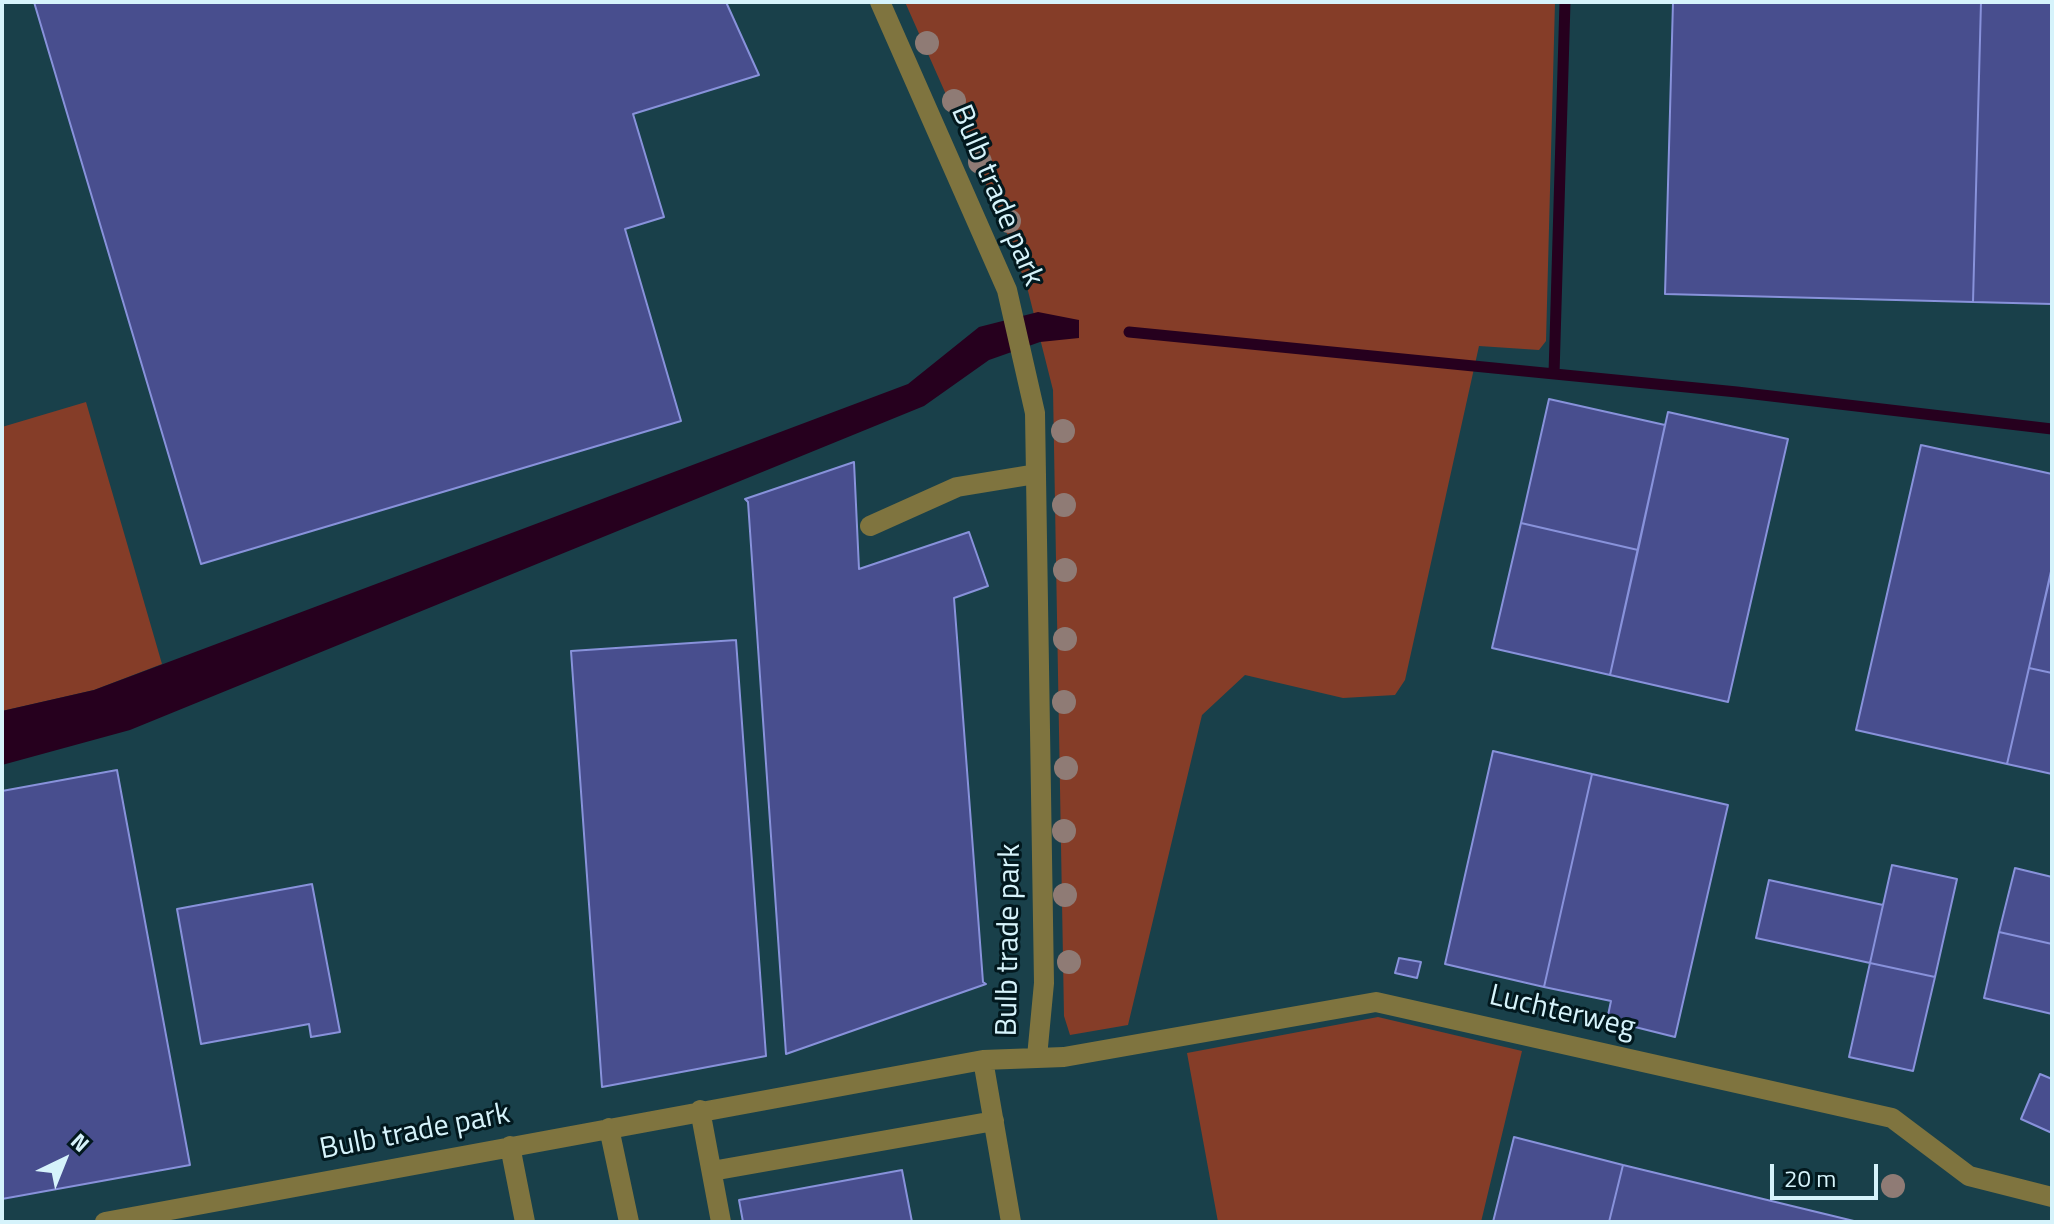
<!DOCTYPE html>
<style>
body{margin:0}
#map{position:relative;width:2054px;height:1224px;overflow:hidden;background:#0e323b;font-family:"Titillium Web",sans-serif}
canvas{display:block}
.frame{position:absolute;inset:0;border:4px solid #d6f3fb;pointer-events:none}
.north{position:absolute;left:24px;top:1120px;width:80px;height:80px;-webkit-text-stroke:6px #02181e;paint-order:stroke;rotate:43deg;font-size:22px;font-weight:700;line-height:32px;text-align:center;color:#d6f3fb}
.north::after{content:'';display:block;margin:auto;width:28px;height:36px;background:#d6f3fb;clip-path:polygon(50% 0,100% 100%,50% 72%,0 100%)}
.scale{position:absolute;left:1770px;top:1164px;width:108px;height:36px;box-sizing:border-box;border:4px solid #d6f3fb;border-top:0;padding-left:10px;font-size:24px;line-height:28px;white-space:nowrap;color:#d6f3fb;-webkit-text-stroke:6px #02181e;paint-order:stroke}
</style>
<div id="map">
<canvas width="2054" height="1224"></canvas>
<div class="frame"></div>
<div class="north">N</div>
<div class="scale">20 m</div>
</div>
<script>
const ctx = document.querySelector('canvas').getContext('2d');
ctx.lineJoin = 'round';
function fillPath(path, color) { ctx.fillStyle = color; ctx.fill(path, 'evenodd'); }
const toPath = rows => new Path2D(rows.map(r => 'M' + r).join(''));
function stroke(path, color, width, dash) { ctx.strokeStyle = color; ctx.lineWidth = width; ctx.lineCap = dash ? 'butt' : 'round'; ctx.setLineDash(dash || []); ctx.stroke(path); }
function write(font, color, halo, rows, align = 'center') {
  ctx.font = font + ' "Titillium Web",sans-serif'; ctx.lineWidth = 6; ctx.setLineDash([]); ctx.textBaseline = 'middle'; ctx.strokeStyle = halo; ctx.fillStyle = color; for (const [text, x, y, turn = 0] of rows) {
    ctx.save(); ctx.translate(x, y); ctx.rotate((+turn || 0) * Math.PI / 180); ctx.textAlign = isNaN(turn) ? turn : align; if (halo) ctx.strokeText(text, 0, 0); ctx.fillText(text, 0, 0); ctx.restore();
  }
}
const built = toPath([
 [2,2,2052,2,2052,1222,2,1222]
]);
const green = toPath([
 [905,2,1555,2,1546,341,1539,350,1479,346,1405,680,1395,695,1343,698,1245,675,1202,715,1128,1025,1070,1035,1064,1016,1053,390,1027,287,1003,223],
 [86,402,162,664,94,690,2,711,2,427],
 [1378,1017,1522,1051,1481,1222,1218,1222,1187,1053]
]);
const water = toPath([
 [1038,312,1079,320,1079,338,1040,342,989,360,924,406,130,730,2,765,2,711,94,690,908,384,979,327]
]);
const stream = toPath([
 [1129,332,1737,392,2052,429],
 [1554,374,1565,2]
]);
const building = toPath([
 [34,2,726,2,759,75,633,114,664,217,625,229,681,421,201,564,34,2],
 [1673,2,1981,2,1973,302,1665,294,1673,2],
 [1981,2,2052,2,2052,304,1973,302,1981,2],
 [1549,399,1665,425,1638,550,1521,523,1549,399],
 [1668,412,1788,439,1728,702,1610,675,1668,412],
 [1921,445,2052,474,2052,567,2007,764,1856,730,1921,445],
 [854,462,859,569,969,532,988,586,954,598,983,982,986,984,786,1054,748,502,745,499,854,462],
 [1521,523,1638,550,1610,675,1492,648,1521,523],
 [2051,573,2052,574,2052,673,2029,668,2051,573],
 [736,640,766,1056,602,1087,571,651,736,640],
 [2029,668,2052,673,2052,774,2007,764,2029,668],
 [1493,751,1592,774,1544,987,1445,964,1493,751],
 [117,770,190,1165,2,1199,2,791,117,770],
 [1592,774,1728,805,1675,1037,1607,1020,1611,1001,1544,987,1592,774],
 [1892,865,1957,879,1935,977,1870,963,1892,865],
 [2015,868,2052,877,2052,944,1999,932,2015,868],
 [1769,880,1883,905,1870,963,1756,938,1769,880],
 [312,884,340,1032,311,1037,309,1024,201,1044,177,909,312,884],
 [1999,932,2052,944,2052,1014,1984,998,1999,932],
 [1399,958,1421,962,1417,978,1395,973,1399,958],
 [1870,963,1935,977,1913,1071,1849,1057,1870,963],
 [2040,1074,2052,1079,2052,1133,2021,1119,2040,1074],
 [1514,1137,1623,1165,1609,1222,1493,1222,1514,1137],
 [1623,1165,1858,1222,1609,1222,1623,1165],
 [902,1170,912,1222,743,1222,739,1200,902,1170]
]);
const minor = toPath([
 [880,2,1007,290,1035,413,1044,983,1037,1057],
 [870,526,957,487,1036,474],
 [983,1060,1011,1222],
 [700,1110,721,1222],
 [609,1128,629,1222],
 [510,1146,525,1222],
 [712,1171,994,1121],
 [105,1222,983,1060,1064,1057,1376,1002,1892,1118,1969,1176,2052,1197]
]);
const trees = [
 [927,43],
 [954,101],
 [980,162],
 [1009,221],
 [1063,431],
 [1064,505],
 [1065,570],
 [1065,639],
 [1064,702],
 [1066,768],
 [1064,831],
 [1065,895],
 [1069,962],
 [1893,1186]
];
const streetNames = [
 ["Bulb trade park",996,196,67],
 ["Bulb trade park",1010,940,-89],
 ["Luchterweg",1562,1013,13],
 ["Bulb trade park",415,1133,-11]
];
fillPath(built, '#19404a');
fillPath(green, '#853d28');
fillPath(water, '#26001e');
stroke(stream, '#26001e', 11);
fillPath(building, '#484e8e');
stroke(building, '#8892db', 2);
stroke(minor, '#7f743f', 20);
ctx.fillStyle = '#8f7b75';
for (const [x, y] of trees) { ctx.beginPath(); ctx.arc(x, y, 12, 0, 2 * Math.PI); ctx.fill(); }
write('30px', '#d6f3fb', '#02181e', streetNames);
</script>
